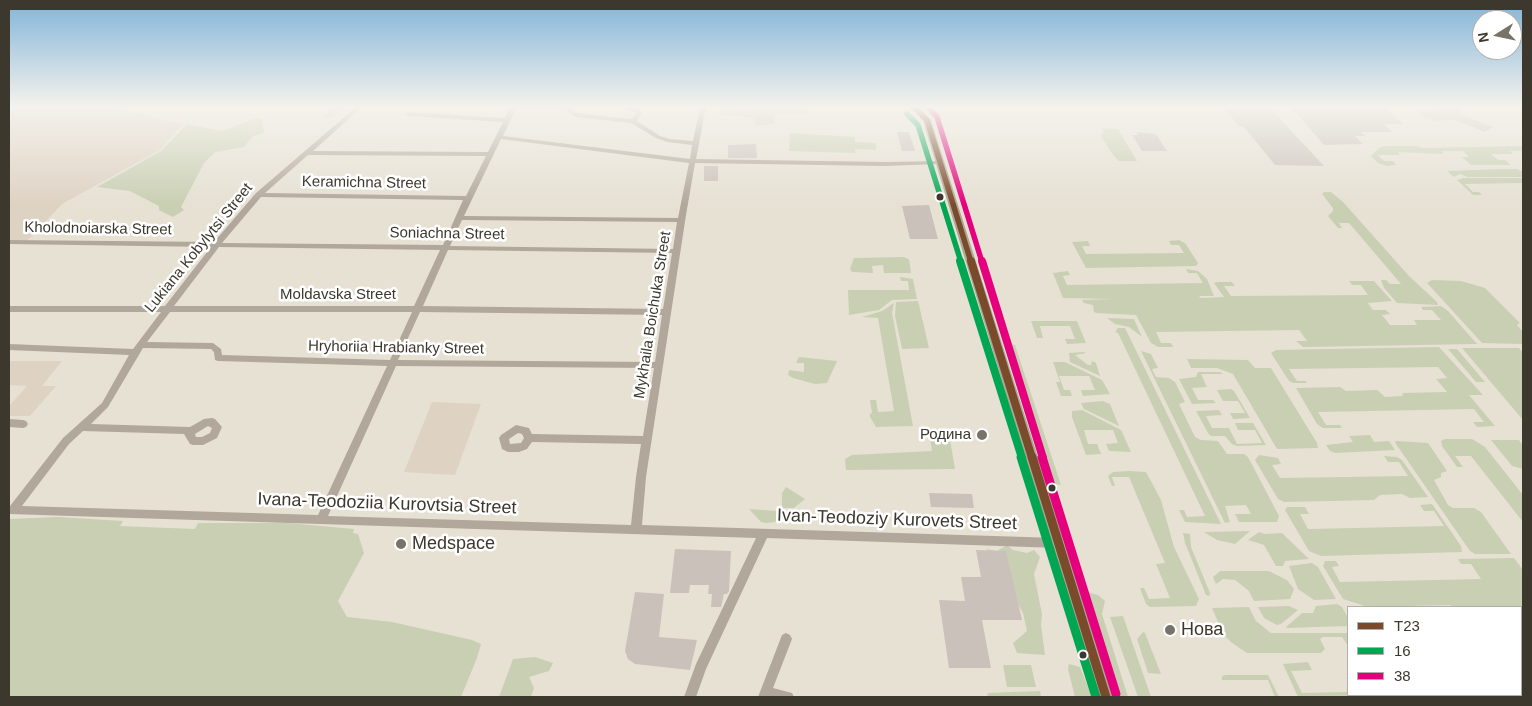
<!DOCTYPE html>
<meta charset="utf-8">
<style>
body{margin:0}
#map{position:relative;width:1532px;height:706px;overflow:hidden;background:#e7e1d4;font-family:Arial,sans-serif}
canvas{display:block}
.frame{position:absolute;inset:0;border:10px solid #3c382e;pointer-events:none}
.legend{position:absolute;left:1347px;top:606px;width:175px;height:90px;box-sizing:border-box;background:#fff;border:1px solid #b1afab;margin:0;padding:6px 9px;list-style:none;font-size:15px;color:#3c382e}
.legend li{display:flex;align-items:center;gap:10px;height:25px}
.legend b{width:25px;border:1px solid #b1afab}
.north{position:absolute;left:1472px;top:10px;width:50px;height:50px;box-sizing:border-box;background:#fff;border:1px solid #b1afab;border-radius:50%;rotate:260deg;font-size:14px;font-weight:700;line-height:20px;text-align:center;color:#3c382e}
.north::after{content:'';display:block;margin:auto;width:18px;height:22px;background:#787368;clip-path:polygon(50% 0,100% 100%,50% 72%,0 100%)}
</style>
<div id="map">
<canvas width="1532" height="706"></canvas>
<div class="frame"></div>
<ul class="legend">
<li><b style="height:6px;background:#7a4b2a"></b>Т23</li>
<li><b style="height:6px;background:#00a651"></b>16</li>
<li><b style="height:6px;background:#e5007d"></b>38</li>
</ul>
<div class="north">N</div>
</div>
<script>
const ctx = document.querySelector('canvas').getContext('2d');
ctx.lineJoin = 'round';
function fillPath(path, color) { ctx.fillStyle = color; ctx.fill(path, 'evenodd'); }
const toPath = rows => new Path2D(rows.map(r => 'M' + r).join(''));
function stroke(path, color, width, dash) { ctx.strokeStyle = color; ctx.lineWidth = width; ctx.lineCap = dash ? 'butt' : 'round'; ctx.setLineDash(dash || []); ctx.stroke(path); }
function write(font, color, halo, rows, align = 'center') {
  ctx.font = font + ' Arial,sans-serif'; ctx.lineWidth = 5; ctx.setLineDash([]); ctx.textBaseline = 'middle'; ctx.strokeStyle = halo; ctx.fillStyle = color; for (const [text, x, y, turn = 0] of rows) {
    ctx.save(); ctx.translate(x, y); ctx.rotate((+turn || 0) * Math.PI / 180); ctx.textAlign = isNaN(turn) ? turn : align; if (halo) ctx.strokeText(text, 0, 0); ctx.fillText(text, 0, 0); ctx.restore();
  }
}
const industrial = toPath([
 [9,107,119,107,130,112,183,124,160,150,62,204,28,240,9,240],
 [11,361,62,361,42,386,56,386,30,416,9,416,9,406,27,386,9,385,9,363],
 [432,402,481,404,455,475,404,472]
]);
const green = toPath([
 [755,107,801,108,807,110,808,114,775,114,774,124,756,126,754,118,722,115,719,111,723,109,746,112,753,110],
 [257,118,262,119,264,133,253,136,244,147,215,152,204,163,181,207,184,210,173,217,159,210,159,206,130,191,97,187,161,151,187,124,222,131],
 [1102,128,1118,129,1137,161,1119,161,1113,155,1100,134,1104,134],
 [790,133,855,137,855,142,876,143,876,150,855,149,855,153,789,151],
 [1386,146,1418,146,1421,148,1523,146,1523,151,1510,151,1513,154,1491,154,1498,160,1505,160,1511,165,1471,165,1462,157,1469,157,1463,151,1441,151,1444,154,1398,152,1400,155,1378,155,1384,161,1393,161,1396,165,1387,166,1378,163,1371,156,1379,148],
 [1500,169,1517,169,1523,172,1523,177,1468,177,1460,174,1454,177,1447,171],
 [1463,178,1523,178,1523,183,1465,184,1473,192,1479,192,1482,195,1473,195,1457,180],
 [1324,192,1331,192,1343,202,1409,276,1437,302,1438,305,1397,303,1384,288,1381,280,1386,280,1390,284,1401,284,1349,223,1339,223,1342,228,1338,228,1328,216,1333,211,1333,208,1322,194],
 [1179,240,1185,243,1198,263,1196,266,1086,268,1072,242,1088,241,1090,246,1082,246,1086,254,1184,253,1179,245,1171,245,1169,241],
 [903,257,909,259,911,273,884,273,883,265,872,266,873,273,852,272,850,269,854,258],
 [1186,269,1198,271,1207,279,1214,296,1199,296,1201,298,1224,297,1214,283,1217,282,1232,282,1235,286,1224,286,1231,296,1368,295,1361,285,1352,285,1349,281,1374,281,1392,301,1368,303,1373,310,1386,310,1390,314,1382,315,1390,325,1417,325,1414,320,1441,320,1432,310,1423,310,1421,307,1441,306,1448,311,1477,344,1303,347,1296,341,1307,341,1299,330,1156,332,1161,343,1171,343,1173,347,1158,347,1151,343,1136,315,1096,313,1094,312,1093,305,1084,303,1082,300,1114,299,1063,298,1053,273,1068,271,1070,275,1063,276,1067,285,1203,283,1197,273,1188,273],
 [900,277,913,279,917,299,892,300,879,310,849,315,848,290,909,290,908,281,901,281],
 [1432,280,1461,281,1485,288,1520,323,1517,325,1523,332,1523,344,1482,343,1427,283],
 [918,301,929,348,902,349,895,316,896,302],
 [894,303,892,313,913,426,876,427,870,417,870,414,872,413,870,400,876,400,878,412,894,411,878,318,862,317,882,311],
 [1107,318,1134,319,1142,337,1129,327,1115,324],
 [1031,321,1077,321,1086,343,1067,344,1065,339,1075,339,1070,326,1040,326,1043,338,1037,338],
 [1118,328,1125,328,1221,524,1185,522,1179,510,1184,510,1187,517,1205,516,1118,333,1115,332],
 [1006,343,1015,345,1061,485,1054,484,1047,464,1039,450],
 [1439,347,1483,395,1469,395,1495,426,1477,427,1473,422,1484,422,1474,409,1318,412,1326,425,1340,425,1342,428,1323,428,1317,424,1296,388,1340,387,1346,391,1377,390,1385,397,1402,396,1403,393,1447,392,1436,379,1447,378,1438,367,1289,369,1297,381,1305,381,1307,383,1293,383,1289,381,1271,353,1276,350],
 [1462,348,1519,348,1523,353,1523,420],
 [1448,349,1457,349,1485,382,1476,382],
 [1141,351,1151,354,1158,368,1152,369,1156,377,1169,378,1175,382,1185,402,1179,404,1195,437,1201,440,1218,441,1227,454,1244,454,1248,457,1279,516,1277,522,1239,522,1235,514,1251,514,1246,505,1225,506,1230,522,1225,523],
 [1084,352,1086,353,1075,355,1088,365,1091,365,1092,361,1096,363,1100,376,1070,362,1069,353],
 [799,357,837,361,827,383,815,384,793,378,788,375,789,370,804,372,804,363,796,363],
 [1187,359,1248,360,1255,368,1271,368,1317,443,1318,448,1277,449,1233,374,1217,368,1191,368],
 [1053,362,1065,362,1102,380,1110,394,1083,396,1081,390,1095,390,1089,376,1059,376,1064,390,1070,390,1072,396,1061,396,1056,382,1060,382],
 [1198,372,1220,372,1223,374,1201,374,1207,387,1192,388,1198,400,1213,400,1216,403,1192,404,1179,379,1196,377],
 [1231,389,1234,391,1250,418,1233,419,1230,413,1245,413,1238,401,1223,401,1217,390],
 [1103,401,1110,404,1119,426,1084,409,1081,403],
 [1082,410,1121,430,1131,452,1109,451,1106,444,1118,443,1113,430,1084,430,1088,444,1097,444,1101,454,1086,455,1072,417,1072,411],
 [1219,410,1222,415,1206,416,1212,428,1229,428,1237,444,1262,443,1255,430,1238,430,1235,423,1253,423,1266,445,1237,446,1232,444,1225,436,1211,436,1208,433,1196,411],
 [942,429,949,434,955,469,846,470,845,459,852,455,932,451,930,437,924,436,922,432,923,430],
 [1370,435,1374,442,1389,441,1395,450,1335,453,1330,451,1326,445,1353,442,1349,436],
 [1445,439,1472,439,1485,447,1523,495,1523,522,1471,456,1455,456,1463,467,1457,467,1442,446,1441,441],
 [1491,440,1519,440,1523,446,1523,469,1512,466],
 [1397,441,1428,443,1447,471,1441,473,1441,477,1434,480,1448,505,1453,508,1474,508,1481,512,1511,554,1475,554,1470,551,1396,444,1395,442],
 [1259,455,1278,458,1281,464,1272,465,1280,478,1408,476,1399,462,1388,462,1384,456,1397,457,1402,460,1428,497,1410,498,1402,494,1380,495,1374,500,1284,502,1278,499,1255,460],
 [1129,471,1146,472,1161,500,1174,547,1199,599,1196,606,1150,607,1146,604,1140,588,1144,588,1149,599,1170,598,1156,564,1165,563,1129,477,1112,477,1115,486,1112,486,1108,476,1113,472],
 [786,487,805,499,794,508,782,508,782,493],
 [1432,504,1461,546,1462,552,1321,556,1309,551,1285,510,1287,507,1305,507,1309,514,1300,514,1308,529,1444,526,1434,511,1424,511,1420,505],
 [749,509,791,512,775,522,766,523,761,522],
 [59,517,123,521,120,526,195,529,198,523,288,523,354,529,353,533,358,534,364,553,338,601,347,617,392,622,472,640,481,644,477,658,461,697,9,697,9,519],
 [1250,531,1235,544,1217,540,1204,532],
 [1259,532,1265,534,1282,533,1309,559,1285,561,1283,566,1276,566,1264,545,1248,540],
 [1183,533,1190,534,1191,547,1210,593,1209,596,1206,595,1185,543],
 [1007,545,1013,550,1027,553,1034,550,1040,557,1034,574,1042,614,1041,625,1045,655,1017,653,1013,643,1027,631,1023,613,988,554,987,549,997,551],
 [1514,558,1523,570,1523,608,1454,607,1450,605,1368,607,1343,599,1323,566,1325,561,1336,561,1339,566,1332,567,1340,582,1481,579,1471,564,1461,564,1458,559],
 [1312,563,1318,567,1336,599,1314,600,1298,589,1289,566],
 [1220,571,1269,571,1287,580,1294,589,1290,599,1254,601,1249,591,1235,580,1223,579,1216,584,1213,577],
 [1087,592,1098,595,1105,601,1102,614,1128,697,1115,697,1083,595],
 [1337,604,1342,607,1348,618,1348,626,1288,628,1286,627,1302,613,1313,613,1316,606],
 [1289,606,1298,610,1281,624,1277,625,1264,618,1258,607],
 [1249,607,1256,621,1271,633,1348,633,1348,646,1342,637,1323,637,1320,639,1325,649,1321,653,1247,653,1232,643,1223,634,1212,608],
 [1123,616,1151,697,1138,697,1110,617],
 [1143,632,1145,633,1161,674,1148,673,1137,639],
 [535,657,553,663,549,671,529,677,534,688,531,697,499,697,513,659],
 [1308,662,1312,670,1291,671,1302,693,1348,692,1348,695,1432,695,1433,697,1298,697,1283,664],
 [1069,664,1080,667,1092,697,1075,697,1068,669],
 [1003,665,1031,665,1036,687,1007,687],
 [1226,675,1268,675,1279,697,1275,697,1268,680,1222,680,1222,676],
 [1040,691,1041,697,987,697,988,693]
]);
const building = toPath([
 [334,107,346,107,332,118,322,117],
 [1223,107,1269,107,1324,166,1275,165,1244,127,1239,126],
 [1291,107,1384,107,1403,124,1384,124,1392,132,1361,132,1365,136,1355,136,1363,144,1324,145],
 [1440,107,1459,107,1460,114,1493,127,1485,132,1455,120,1435,121,1431,118,1425,118,1418,112,1441,111],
 [897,132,909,132,915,151,902,151],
 [1136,132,1156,134,1167,151,1142,151,1132,135,1138,135],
 [756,144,757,158,728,158,728,145],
 [704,166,718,166,718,181,704,181],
 [929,205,938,239,910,239,902,206],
 [929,493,972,494,974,508,931,507],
 [675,549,731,551,729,591,727,594,724,594,721,607,711,607,712,594,708,594,709,585,690,585,689,593,670,593],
 [976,550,1006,551,1022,620,982,620,991,668,949,668,939,600,965,601,961,577,981,577],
 [635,592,664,594,659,637,697,640,690,670,635,664,628,659,625,651]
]);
const street = toPath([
 [356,107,362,107,313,151,488,152,503,122,408,116,405,114,408,112,505,118,510,107,574,107,572,110,577,113,631,119,636,113,624,107,632,107,638,109,642,113,637,121,660,136,670,139,693,141,700,107,706,107,696,159,885,162,942,161,943,162,940,164,885,166,695,163,686,215,646,477,642,525,1058,538,1062,540,1063,543,1062,546,1058,548,767,538,706,669,696,697,684,697,696,664,756,538,9,514,9,506,10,506,63,438,102,403,129,355,9,350,9,344,133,349,161,312,9,312,9,306,165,306,211,247,9,244,9,240,214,242,256,193,356,107],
 [516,109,567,109,567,112,575,117,631,123,656,138,667,142,692,145,690,159,503,136,516,109],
 [501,139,689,163,678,218,464,216,501,139],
 [308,155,486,156,466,196,265,193,308,155],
 [261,197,463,200,443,245,222,243,261,197],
 [462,220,677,222,673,249,450,246,462,220],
 [219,247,440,250,414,306,174,306,219,247],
 [448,250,672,253,663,309,423,306,448,250],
 [170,312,412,312,390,360,222,355,221,349,213,343,147,342,170,312],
 [420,312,662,315,655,362,398,360,420,312],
 [143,348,211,349,214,352,215,360,218,361,387,366,318,515,22,506,69,444,83,431,184,434,190,444,193,445,203,445,217,438,222,427,215,419,212,418,204,419,190,427,91,424,108,407,143,348],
 [396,366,654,368,643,436,532,434,529,428,516,425,501,435,499,438,502,449,508,452,519,452,527,449,532,442,641,444,636,477,631,525,328,516,396,366],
 [208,426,212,428,210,433,202,437,196,437,195,434,208,426],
 [518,433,522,434,524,438,521,443,510,444,509,439,518,433],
 [9,419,23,420,26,421,28,424,26,427,23,428,9,427,9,419],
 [786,633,790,635,792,639,773,688,792,693,794,697,758,697,782,635,786,633]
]);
const secondary = toPath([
 [910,107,918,107,931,120,1114,697,1098,697,923,121,910,107]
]);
const bus1Far2 = toPath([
 [914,107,927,120,971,262]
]);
const bus1Far1 = toPath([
 [971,261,1032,458]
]);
const bus1 = toPath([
 [1032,457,1106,697]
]);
const bus2Far2 = toPath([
 [907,114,918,125,961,262]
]);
const bus2Far1 = toPath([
 [960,261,1022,458]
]);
const bus2 = toPath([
 [1021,457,1096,697]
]);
const bus3Far2 = toPath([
 [928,107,937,117,982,262]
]);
const bus3Far1 = toPath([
 [982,261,1043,458]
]);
const bus3 = toPath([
 [1042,457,1116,694]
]);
const markers = [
 [940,197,4.5,"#3c382e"],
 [982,435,6,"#787368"],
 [1052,488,4.5,"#3c382e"],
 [401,544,6,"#787368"],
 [1170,630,6,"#787368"],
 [1083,655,4.5,"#3c382e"]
];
const streetNames = [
 ["Keramichna Street",364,183,1],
 ["Kholodnoiarska Street",98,229,1],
 ["Soniachna Street",447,234,1],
 ["Lukiana Kobylytsi Street",199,248,-51],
 ["Moldavska Street",338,295],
 ["Mykhaila Boichuka Street",653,315,-81],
 ["Hryhoriia Hrabianky Street",396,348,1]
];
const poiNames = [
 ["Родина",971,435]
];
const nearStreetnames = [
 ["Ivana-Teodoziia Kurovtsia Street",387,504,2],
 ["Ivan-Teodoziy Kurovets Street",897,520,2]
];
const nearPoinames = [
 ["Medspace",412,544],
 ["Нова",1181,630]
];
fillPath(industrial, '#ded2c3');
fillPath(green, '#c9cfb3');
fillPath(building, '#cac2ba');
fillPath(street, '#b1a89b');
fillPath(secondary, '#b0a698');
stroke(bus1Far2, '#7a4b2a', 5.5);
stroke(bus1Far1, '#7a4b2a', 8);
stroke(bus1, '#7a4b2a', 9);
stroke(bus2Far2, '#00a651', 5.5);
stroke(bus2Far1, '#00a651', 8);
stroke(bus2, '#00a651', 9);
stroke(bus3Far2, '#e5007d', 5.5);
stroke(bus3Far1, '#e5007d', 8);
stroke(bus3, '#e5007d', 9);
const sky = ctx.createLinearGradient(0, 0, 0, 205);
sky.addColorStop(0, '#82b4d8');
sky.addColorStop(0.52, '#f4f2ec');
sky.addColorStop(1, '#f4f2ec00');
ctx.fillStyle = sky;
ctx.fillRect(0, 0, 1532, 205);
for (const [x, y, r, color] of markers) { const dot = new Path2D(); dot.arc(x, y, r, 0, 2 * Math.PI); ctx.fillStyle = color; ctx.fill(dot); stroke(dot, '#fff', 2); }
write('15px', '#3c382e', '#fff', streetNames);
write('15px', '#3c382e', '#fff', poiNames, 'right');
write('18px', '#3c382e', '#fff', nearStreetnames);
write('18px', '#3c382e', '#fff', nearPoinames, 'left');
</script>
